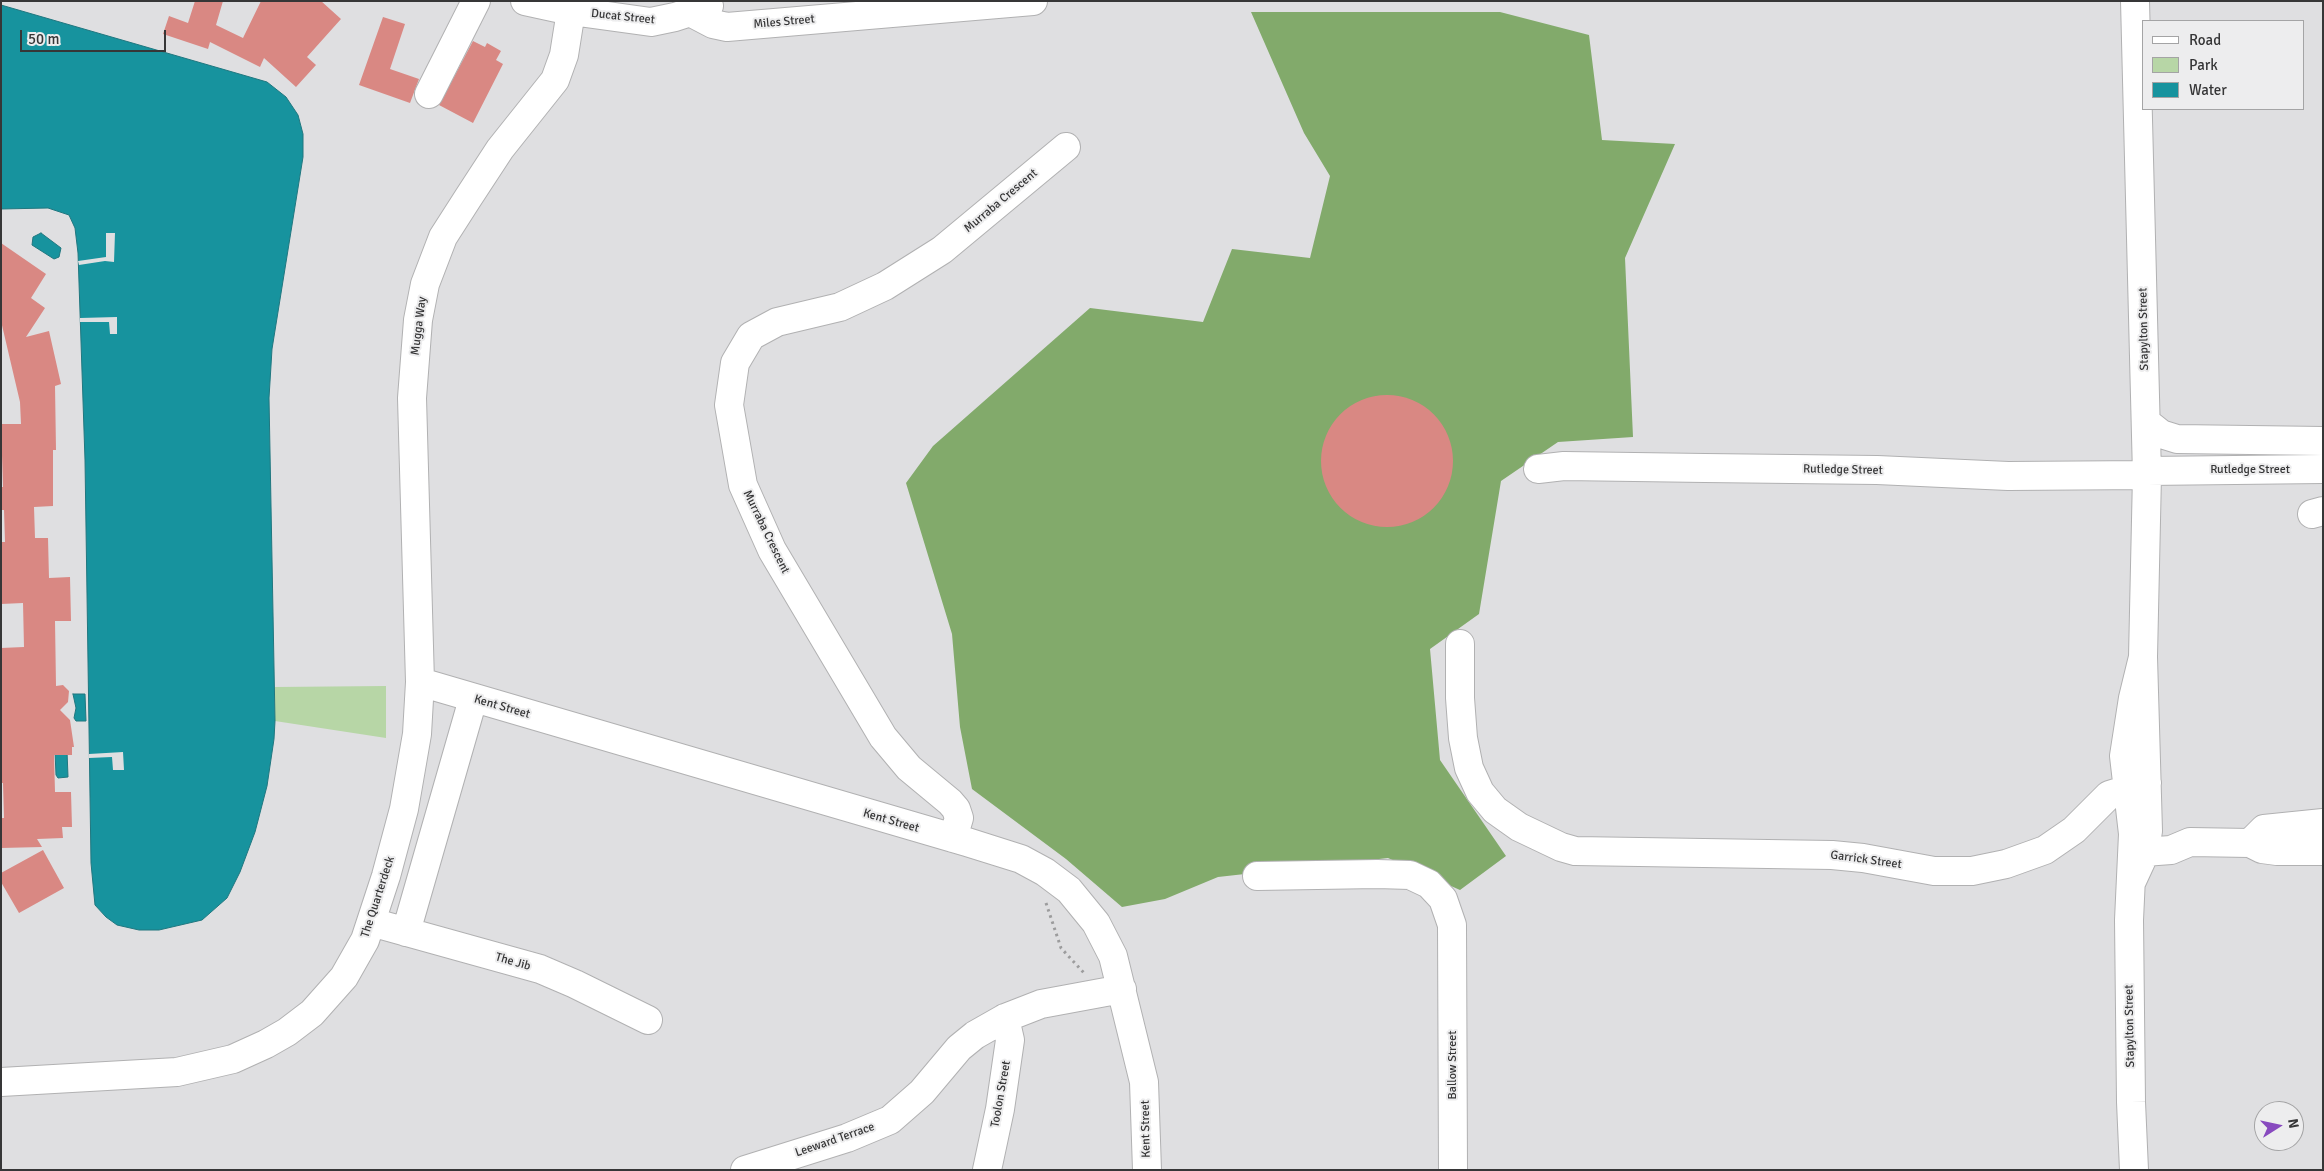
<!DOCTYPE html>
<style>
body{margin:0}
#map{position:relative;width:2324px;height:1171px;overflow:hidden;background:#dfdfe1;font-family:Signika,sans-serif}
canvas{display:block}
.frame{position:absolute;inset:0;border:2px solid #363637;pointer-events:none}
.legend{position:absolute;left:2142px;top:20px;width:162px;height:90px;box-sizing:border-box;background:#ededee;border:1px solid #a4a4a5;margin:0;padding:6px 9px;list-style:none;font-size:15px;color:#363637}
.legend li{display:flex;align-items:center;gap:10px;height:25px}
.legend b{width:25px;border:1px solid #a4a4a5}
.north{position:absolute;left:2254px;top:1101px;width:50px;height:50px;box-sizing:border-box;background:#ededee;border:1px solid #a4a4a5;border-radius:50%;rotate:80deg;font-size:14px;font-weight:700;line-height:20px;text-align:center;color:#363637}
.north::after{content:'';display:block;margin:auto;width:18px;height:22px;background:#884abf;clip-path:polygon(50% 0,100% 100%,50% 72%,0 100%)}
.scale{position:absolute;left:20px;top:30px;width:146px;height:22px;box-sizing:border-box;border:2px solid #363637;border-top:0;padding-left:6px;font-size:15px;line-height:18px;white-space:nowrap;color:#363637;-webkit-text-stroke:4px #ededee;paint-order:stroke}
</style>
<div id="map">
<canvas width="2324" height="1171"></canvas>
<div class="frame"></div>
<ul class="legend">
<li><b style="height:6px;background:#fff"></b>Road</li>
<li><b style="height:14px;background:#b7d6a6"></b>Park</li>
<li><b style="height:14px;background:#17939e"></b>Water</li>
</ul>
<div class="north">N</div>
<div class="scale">50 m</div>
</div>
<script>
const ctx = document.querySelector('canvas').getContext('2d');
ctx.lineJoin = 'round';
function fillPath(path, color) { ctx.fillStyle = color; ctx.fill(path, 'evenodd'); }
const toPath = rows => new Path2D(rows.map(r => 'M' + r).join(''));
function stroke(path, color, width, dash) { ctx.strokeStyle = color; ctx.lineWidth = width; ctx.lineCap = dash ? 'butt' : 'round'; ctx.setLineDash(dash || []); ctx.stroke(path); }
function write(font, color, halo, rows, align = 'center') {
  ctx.font = font + ' Signika,sans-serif'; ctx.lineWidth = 4; ctx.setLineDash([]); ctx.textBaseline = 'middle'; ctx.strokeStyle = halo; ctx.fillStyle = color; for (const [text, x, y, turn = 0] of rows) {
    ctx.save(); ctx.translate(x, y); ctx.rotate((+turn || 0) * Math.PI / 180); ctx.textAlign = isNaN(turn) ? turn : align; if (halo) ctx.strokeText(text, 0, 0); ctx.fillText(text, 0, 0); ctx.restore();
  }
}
const green = toPath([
 [386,686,386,738,275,721,275,687]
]);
const forest = toPath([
 [1251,12,1500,12,1589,35,1602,140,1675,144,1625,258,1633,437,1558,442,1501,481,1479,614,1430,649,1440,760,1506,856,1460,890,1388,858,1218,877,1165,899,1122,907,1066,859,972,789,960,727,952,634,906,483,933,446,1090,308,1203,322,1232,249,1310,258,1330,176,1304,133]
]);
const water = toPath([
 [1,5,267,82,286,97,298,115,303,134,303,157,272,349,269,398,275,721,274,739,267,786,255,832,240,872,227,898,202,920,159,930,139,930,117,925,106,917,95,905,91,863,85,460,78,253,75,228,69,215,48,208,1,209,1,5],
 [41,233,61,248,59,257,54,259,32,245,33,237,41,233],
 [73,694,85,694,86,721,76,721,74,718,76,708,73,694],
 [55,751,67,751,68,777,58,778,56,775,55,751]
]);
const pier = toPath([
 [106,233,115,233,114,262,105,261,79,265,78,261,106,257],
 [117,317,117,334,110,334,109,322,80,322,80,318],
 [123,752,124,770,113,770,112,757,89,758,89,754]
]);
const building = toPath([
 [195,1,223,1,216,25,243,38,261,1,321,1,341,19,307,57,316,65,296,87,264,58,260,67,210,42,208,49,163,34,169,16,188,23],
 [383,17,405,24,390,69,419,79,410,103,359,85],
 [473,41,485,47,487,43,501,51,496,60,503,64,473,123,439,105],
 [1,243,46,274,31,298,45,308,26,337,49,331,61,384,55,386,56,450,53,450,53,506,34,507,35,538,48,538,49,578,70,577,71,621,55,621,56,686,63,685,69,691,68,702,60,710,70,720,74,747,72,747,72,755,54,755,55,792,71,792,72,827,62,827,63,838,37,839,42,847,1,848,1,818,4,818,3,783,1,783,1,648,24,647,23,603,1,604,1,542,5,542,4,510,1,510,1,487,3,487,1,424,21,424,20,402,1,321],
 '1321 461a66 66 0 1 1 132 0a66 66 0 1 1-132 0Z',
 [43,850,64,888,19,913,1,882,1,873]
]);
const path = toPath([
 [1046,903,1061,948,1084,973]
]);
const minor = toPath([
 [525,1,571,11,651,22,675,17,709,6],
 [2135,1,2147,475,2143,657],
 [692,13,713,24,727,27,1033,1],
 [429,94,476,1],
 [2146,422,2161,434,2177,439,2323,441],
 [1538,469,1564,466,1705,468,1877,470,2008,476,2147,475],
 [2147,471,2323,469],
 [2312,514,2323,511],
 [1460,644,1460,698,1463,738,1469,768,1480,792,1495,810,1519,827,1561,847,1575,851,1832,855,1863,858,1934,871,1972,871,2006,864,2045,850,2074,830,2109,795,2147,783],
 [420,682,967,842,1021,859,1045,872,1069,890,1096,923,1113,956,1144,1082,1147,1170],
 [2138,837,2144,852,2171,850,2190,842,2250,843,2262,849,2277,851,2323,851],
 [953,838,959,818,956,809,950,802,909,768,883,737,772,550,743,485,729,405,735,363,751,336,777,322,840,307,885,286,942,250,1066,147],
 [2250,843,2264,829,2323,823],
 [1257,876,1377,874,1410,875,1429,884,1443,899,1452,925,1453,1170],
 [2131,883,2143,857,2148,831,2143,657,2133,698,2124,756,2133,834,2129,920,2131,1102,2134,1170],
 [371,922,540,969,575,984,648,1020],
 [406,932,473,699],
 [1,1082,177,1072,233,1059,266,1044,287,1032,312,1013,344,977,365,940,386,876,404,809,417,734,420,682,412,398,418,320,425,284,443,237,468,198,500,149,555,80,564,55,571,11],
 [745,1170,847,1138,890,1120,922,1092,959,1048,975,1035,1005,1018,1041,1004,1122,989],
 [987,1170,1000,1109,1010,1040,1005,1018]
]);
const streetNames = [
 ["Ducat Street",623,17,6],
 ["Miles Street",784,22,-5],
 ["Murraba Crescent",1001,201,-40],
 ["Mugga Way",419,326,-83],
 ["Stapylton Street",2144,329,-91],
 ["Rutledge Street",1843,470,1],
 ["Rutledge Street",2250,470],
 ["Murraba Crescent",766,532,64],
 ["Kent Street",502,707,16],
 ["Kent Street",891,821,16],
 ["Garrick Street",1866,860,8],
 ["The Quarterdeck",378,897,-72],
 ["The Jib",513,962,16],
 ["Stapylton Street",2130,1026,-91],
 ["Ballow Street",1453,1065,-90],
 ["Toolon Street",1001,1094,-80],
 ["Kent Street",1146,1129,-91],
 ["Leeward Terrace",835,1140,-19]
];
fillPath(green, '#b7d6a6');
fillPath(forest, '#82aa6b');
fillPath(water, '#17939e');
stroke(water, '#20777f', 1);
fillPath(pier, '#dfdfe1');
fillPath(building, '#d98883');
stroke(minor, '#b1b1b2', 30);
stroke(path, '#9c9c9d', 3, [2.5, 4]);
stroke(minor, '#fff', 28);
write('12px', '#363637', '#ededee', streetNames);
</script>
